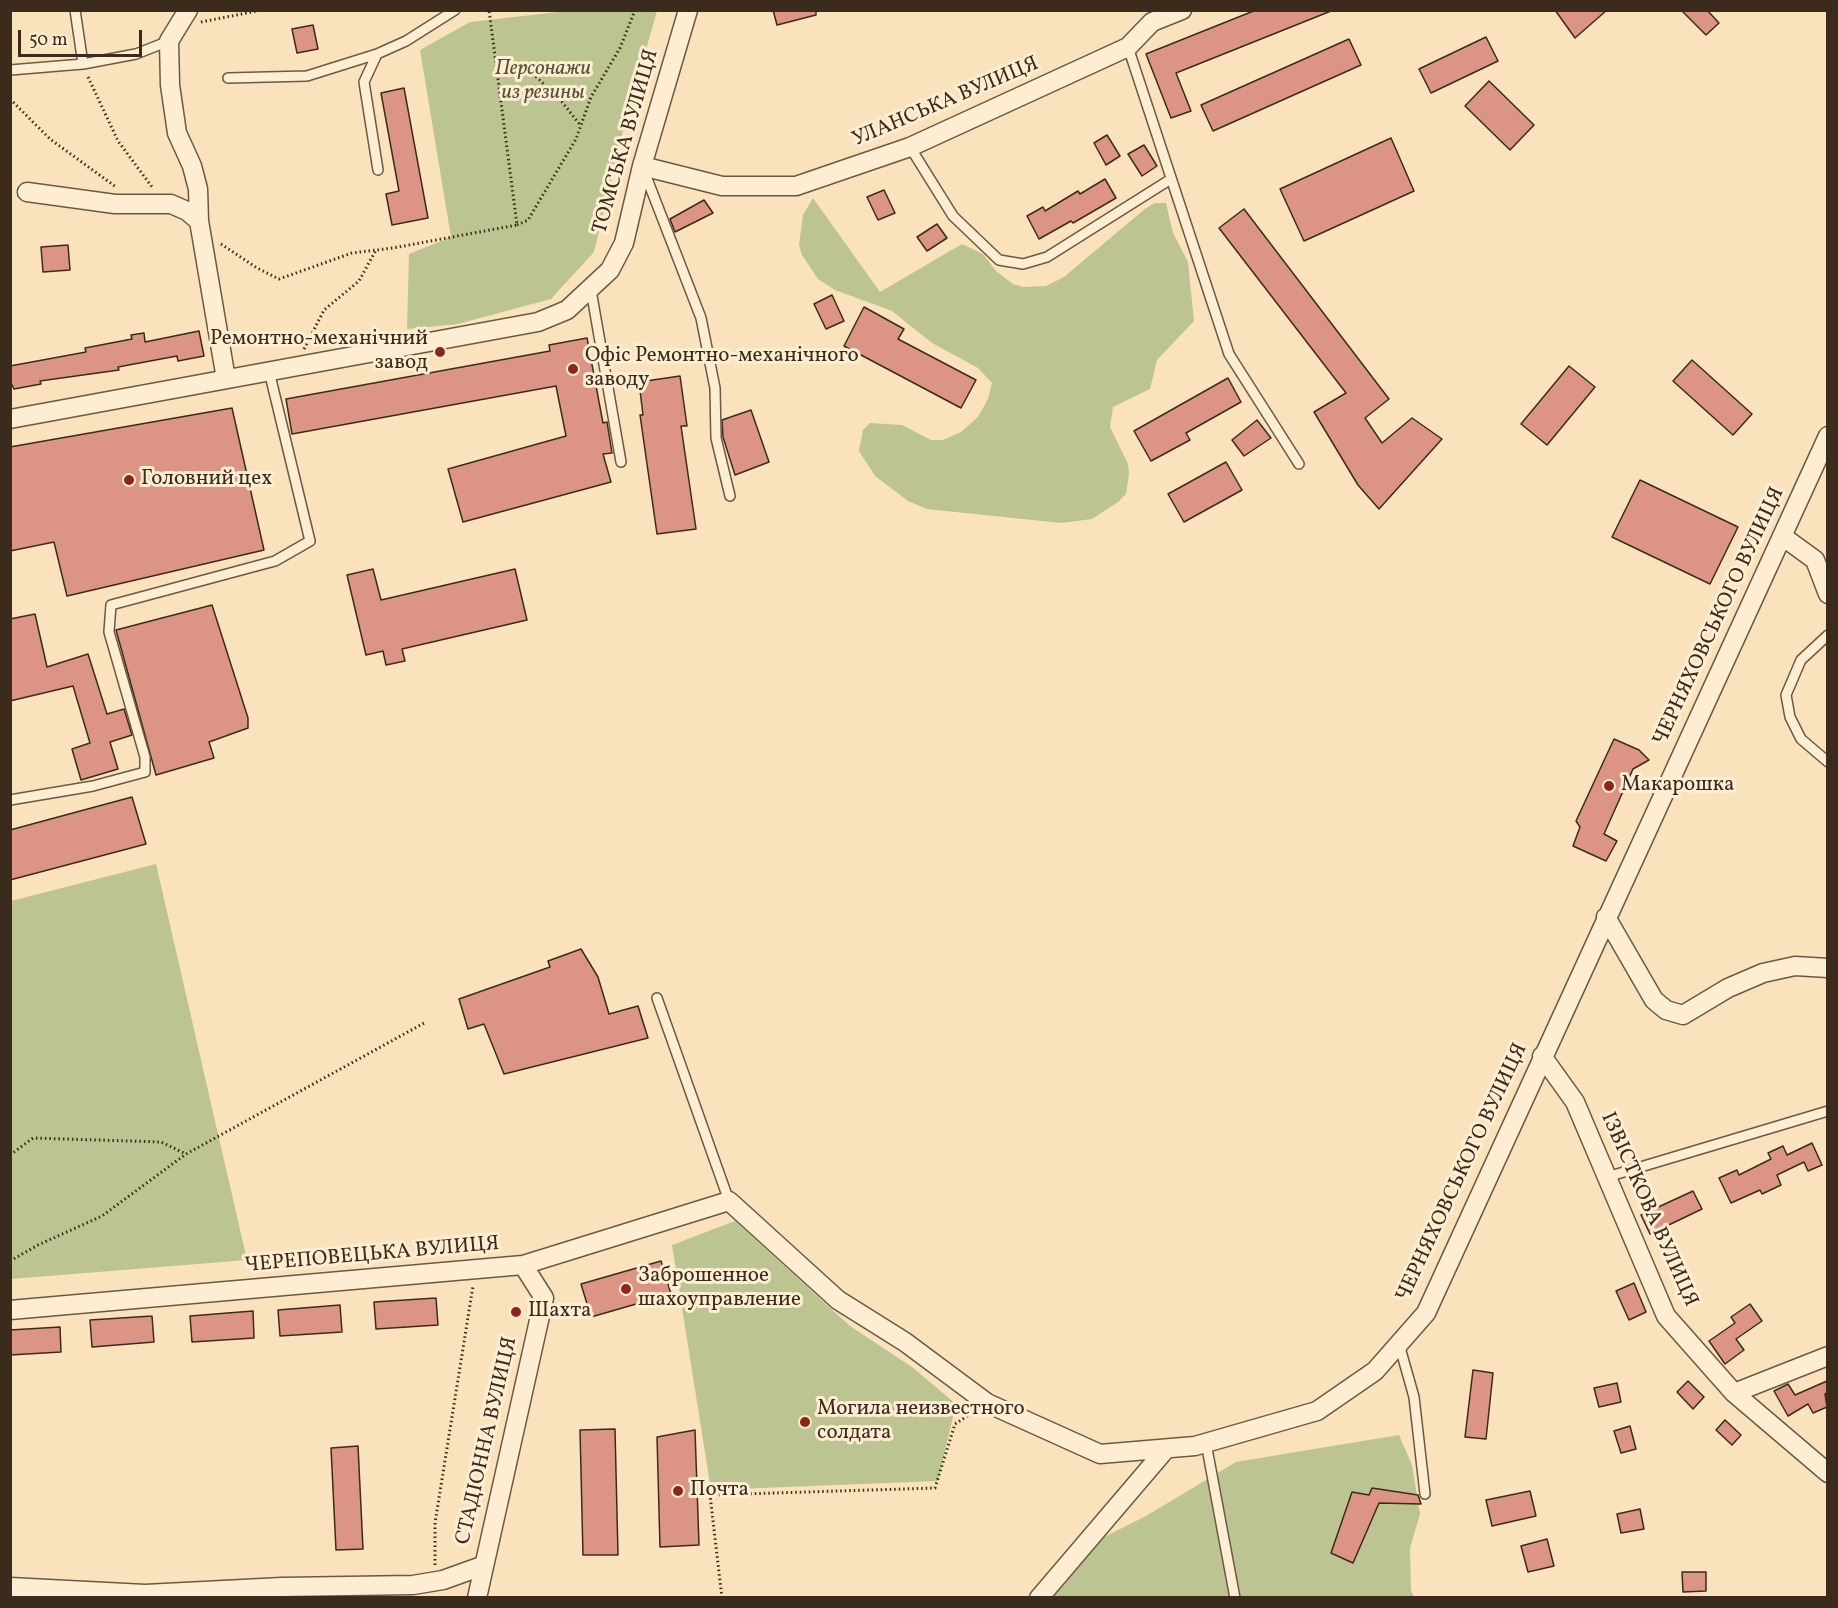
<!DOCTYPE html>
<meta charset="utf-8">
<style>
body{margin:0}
#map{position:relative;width:1838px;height:1608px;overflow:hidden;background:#fae3bc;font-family:Vollkorn,serif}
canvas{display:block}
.frame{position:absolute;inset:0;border:12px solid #3b2b1c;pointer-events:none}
.scale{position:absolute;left:18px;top:30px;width:124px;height:27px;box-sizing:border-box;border:3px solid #3b2b1c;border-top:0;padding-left:8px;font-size:18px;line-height:21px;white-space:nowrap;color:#3b2b1c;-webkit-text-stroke:4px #fcedd3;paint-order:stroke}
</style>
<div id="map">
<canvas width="1838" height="1608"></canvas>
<div class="frame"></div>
<div class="scale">50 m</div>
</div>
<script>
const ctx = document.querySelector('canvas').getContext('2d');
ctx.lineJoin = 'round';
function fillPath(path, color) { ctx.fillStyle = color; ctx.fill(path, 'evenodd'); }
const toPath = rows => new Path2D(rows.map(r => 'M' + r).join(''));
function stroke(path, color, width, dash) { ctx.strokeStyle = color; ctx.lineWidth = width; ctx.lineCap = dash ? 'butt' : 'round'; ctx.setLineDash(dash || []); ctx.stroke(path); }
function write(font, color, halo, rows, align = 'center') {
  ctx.font = font + ' Vollkorn,serif'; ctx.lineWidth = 6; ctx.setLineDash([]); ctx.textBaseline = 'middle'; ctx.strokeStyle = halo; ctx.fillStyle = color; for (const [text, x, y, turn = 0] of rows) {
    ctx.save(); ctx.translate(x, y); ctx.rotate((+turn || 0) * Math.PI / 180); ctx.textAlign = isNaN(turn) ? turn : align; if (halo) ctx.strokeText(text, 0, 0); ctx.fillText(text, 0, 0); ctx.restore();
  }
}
const green = toPath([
 [575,10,657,11,624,127,594,252,551,299,458,324,407,329,409,254,451,237,420,50,470,22],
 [813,198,880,292,962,244,983,254,996,271,1013,284,1023,287,1046,286,1064,277,1146,208,1155,203,1166,203,1173,233,1188,262,1194,321,1157,360,1150,389,1113,407,1110,427,1128,464,1129,474,1126,494,1118,502,1092,519,1061,523,927,509,908,501,875,476,859,451,863,430,870,423,902,425,931,440,943,440,961,432,978,417,988,399,992,383,978,368,932,343,892,311,835,290,818,279,802,255,799,245,803,215],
 [156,864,247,1260,11,1279,11,901],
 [735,1221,850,1326,912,1367,956,1404,938,1481,711,1490,672,1245],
 [1399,1435,1412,1465,1420,1514,1410,1548,1411,1590,1414,1597,1035,1598,1084,1547,1146,1516,1236,1462]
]);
const building = toPath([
 [773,10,816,10,816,15,777,25,773,10],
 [1256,10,1331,11,1176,73,1191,111,1171,118,1146,54,1256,10],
 [1555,10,1607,10,1575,38,1555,10],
 [1681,10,1707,10,1719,23,1706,35,1681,10],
 [313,25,318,49,297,53,292,29,313,25],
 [1486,37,1498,61,1431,93,1419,69,1486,37],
 [1349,39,1361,65,1213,131,1201,105,1349,39],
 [1489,81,1534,125,1510,150,1465,106,1489,81],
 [404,88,428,218,392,225,386,194,399,191,381,93,404,88],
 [1107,135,1120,156,1106,165,1094,143,1107,135],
 [1391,138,1414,191,1304,241,1280,189,1391,138],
 [1144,145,1157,166,1142,176,1128,154,1144,145],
 [1105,179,1116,198,1073,223,1071,221,1039,239,1027,216,1043,207,1045,211,1078,191,1080,194,1105,179],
 [884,190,895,213,878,220,867,197,884,190],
 [704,200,713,213,675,232,670,219,704,200],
 [1244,209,1389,399,1365,418,1382,443,1412,418,1442,439,1379,509,1358,485,1314,412,1346,393,1219,228,1244,209],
 [937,224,947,238,927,251,917,237,937,224],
 [68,245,70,270,43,272,41,247,68,245],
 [832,295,844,321,826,329,814,304,832,295],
 [864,307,904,329,898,339,976,380,961,408,844,346,864,307],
 [199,331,204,356,178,361,177,356,118,367,119,370,40,381,41,384,14,389,10,381,10,366,86,352,85,348,132,339,131,335,144,333,145,342,199,331],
 [587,338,603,423,607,422,612,453,603,454,611,482,463,522,448,469,566,436,556,386,292,434,286,399,550,351,549,345,587,338],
 [1692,360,1752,414,1733,435,1673,381,1692,360],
 [1569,366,1595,387,1547,445,1521,424,1569,366],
 [680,376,687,426,681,426,696,529,657,534,640,415,643,415,639,382,680,376],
 [1228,378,1241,402,1186,433,1190,440,1151,461,1134,431,1228,378],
 [232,408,264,550,67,596,54,542,10,551,10,447,232,408],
 [751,410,769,462,735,475,723,437,722,420,751,410],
 [1257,420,1271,438,1244,456,1232,440,1257,420],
 [1226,462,1242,490,1184,522,1168,494,1226,462],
 [1640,480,1738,527,1710,584,1612,537,1640,480],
 [373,569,381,600,515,569,527,620,402,649,405,661,386,665,383,651,366,655,347,575,373,569],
 [212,605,248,718,248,728,209,742,214,758,156,775,116,630,212,605],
 [35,614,47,667,88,654,107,714,124,709,132,735,110,742,118,769,81,780,72,749,90,743,73,686,10,701,10,619,35,614],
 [1614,739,1639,750,1649,760,1633,769,1604,834,1617,841,1606,861,1573,846,1580,827,1576,821,1614,739],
 [132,797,146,844,10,880,10,830,132,797],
 [581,949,598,977,609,1014,638,1006,648,1038,504,1074,484,1024,468,1029,459,999,550,967,548,961,581,949],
 [1812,1143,1822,1165,1808,1171,1804,1162,1777,1175,1781,1185,1762,1194,1760,1190,1731,1203,1719,1178,1737,1170,1739,1175,1771,1159,1768,1153,1783,1146,1787,1155,1812,1143],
 [1693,1191,1702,1209,1650,1234,1641,1215,1693,1191],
 [661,1261,671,1294,591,1317,581,1284,661,1261],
 [1634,1283,1646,1312,1629,1320,1616,1291,1634,1283],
 [436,1298,438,1325,376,1329,374,1302,436,1298],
 [1750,1304,1762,1321,1736,1339,1744,1350,1725,1364,1709,1341,1735,1323,1731,1317,1750,1304],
 [340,1305,342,1332,280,1336,278,1310,340,1305],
 [253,1311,254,1338,192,1342,190,1316,253,1311],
 [152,1316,154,1342,92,1347,90,1320,152,1316],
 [60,1327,61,1352,10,1355,10,1330,60,1327],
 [1473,1370,1493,1373,1486,1439,1465,1437,1473,1370],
 [1688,1381,1704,1397,1693,1409,1677,1392,1688,1381],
 [1827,1381,1827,1393,1825,1394,1827,1407,1813,1413,1808,1404,1788,1416,1774,1391,1788,1384,1795,1395,1827,1381],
 [1617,1383,1621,1402,1599,1407,1594,1388,1617,1383],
 [1725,1420,1741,1435,1732,1445,1716,1430,1725,1420],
 [1630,1426,1636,1449,1621,1453,1614,1431,1630,1426],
 [615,1429,618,1555,583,1555,580,1430,615,1429],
 [695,1430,699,1545,660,1547,657,1437,695,1430],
 [358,1446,363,1549,336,1550,331,1448,358,1446],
 [1372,1488,1418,1495,1421,1504,1379,1503,1353,1563,1331,1553,1352,1492,1369,1495,1372,1488],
 [1530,1491,1536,1516,1492,1526,1486,1500,1530,1491],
 [1640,1509,1644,1529,1621,1533,1617,1514,1640,1509],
 [1547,1539,1554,1566,1528,1572,1521,1546,1547,1539],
 [1682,1572,1706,1572,1706,1591,1683,1592,1682,1572]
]);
const path = toPath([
 [201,22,262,10],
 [495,58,532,73,558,97,581,126],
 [88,77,118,141,152,187],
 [10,99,50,139,116,187],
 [517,225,528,220,576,139,591,97,620,48,635,10],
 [221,244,257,268,279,279,352,253,393,248,517,225,489,10],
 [304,349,324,310,359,281,376,250],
 [10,1155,33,1138,161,1142,186,1154],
 [10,1261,38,1245,102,1216,186,1154,426,1022],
 [435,1565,435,1523,473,1286],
 [722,1598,710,1495,935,1488,955,1424,972,1413]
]);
const service = toPath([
 [75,10,83,64],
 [1128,47,1229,354,1299,464],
 [10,70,83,64,136,54,169,41],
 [228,78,307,76,377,54],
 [910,147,953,216,999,260,1023,264,1047,257,1171,179],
 [378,170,364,82,377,54,406,41,455,10],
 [644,171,701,318,715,388,716,438,730,496],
 [591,290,621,462],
 [1828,635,1801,660,1786,695,1790,717,1801,739,1828,762],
 [10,800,93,786,145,772,145,757,109,632,111,605,275,561,310,541,269,371],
 [657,998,729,1201],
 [1607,1177,1828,1111],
 [1399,1344,1414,1397,1425,1494],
 [1206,1443,1235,1598]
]);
const minor = toPath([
 [188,10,169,41,170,85,177,133,192,166,198,189,199,221,226,379],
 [642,166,722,186,796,186,910,147,1128,47,1152,22,1182,10],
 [27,192,115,204,171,204,187,211,199,221],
 [10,419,538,322,567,310,610,270,624,243,642,166,688,10],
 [1782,536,1815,560,1828,594],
 [1606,917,1654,1000,1666,1010,1683,1015,1728,988,1763,973,1795,966,1828,968],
 [1542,1056,1575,1102,1666,1316,1734,1393,1828,1473],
 [10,1310,523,1265,729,1201,838,1300,905,1342,987,1403,1100,1454,1195,1446,1317,1411,1375,1371,1426,1313,1828,436],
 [1734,1393,1828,1356],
 [10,1587,145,1594,282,1587,413,1585,443,1580,482,1566],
 [477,1598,544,1298,523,1265],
 [1039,1598,1166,1449]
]);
const markers = [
 [440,352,6,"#8f2418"],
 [573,369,6,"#8f2418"],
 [129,480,6,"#8f2418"],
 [1609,786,6,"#8f2418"],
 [626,1289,6,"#8f2418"],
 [516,1312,6,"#8f2418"],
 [805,1422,6,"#8f2418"],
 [678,1491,6,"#8f2418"]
];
const parkNames = [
 ["Персонажи",543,70],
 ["из резины",543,94]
];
const streetNames = [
 ["УЛАНСЬКА ВУЛИЦЯ",946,103,-23],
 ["ТОМСЬКА ВУЛИЦЯ",627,142,-74],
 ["ЧЕРНЯХОВСЬКОГО ВУЛИЦЯ",1720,617,-65],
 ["ЧЕРНЯХОВСЬКОГО ВУЛИЦЯ",1463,1173,-65],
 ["IЗВIСТКОВА ВУЛИЦЯ",1648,1210,66],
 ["ЧЕРЕПОВЕЦЬКА ВУЛИЦЯ",372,1256,-5],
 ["СТАДІОННА ВУЛИЦЯ",488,1441,-77]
];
const poiNames = [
 ["Ремонтно-механічний",428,340,"right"],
 ["завод",428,364,"right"],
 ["Офіс Ремонтно-механічного",585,357],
 ["заводу",585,381],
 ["Головний цех",141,480],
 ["Макарошка",1621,786],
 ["Заброшенное",638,1277],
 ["шахоуправление",638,1301],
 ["Шахта",528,1312],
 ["Могила неизвестного",817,1410],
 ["солдата",817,1434],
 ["Почта",690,1491]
];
fillPath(green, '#bcc492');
fillPath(building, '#dc9585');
stroke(building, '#3b2b1c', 1.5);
stroke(service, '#6b5944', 12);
stroke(minor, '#6b5944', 21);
stroke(path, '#3b2b1c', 3, [1.5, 3]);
stroke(service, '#fcedd3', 9);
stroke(minor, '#fcedd3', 18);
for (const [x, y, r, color] of markers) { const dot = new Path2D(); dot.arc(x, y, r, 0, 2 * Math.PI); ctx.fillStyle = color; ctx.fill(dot); stroke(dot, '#fcedd3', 2); }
write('italic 21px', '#5b513a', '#fcedd3', parkNames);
write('21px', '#3b2b1c', '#fcedd3', streetNames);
write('21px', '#3b2b1c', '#fcedd3', poiNames, 'left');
</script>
